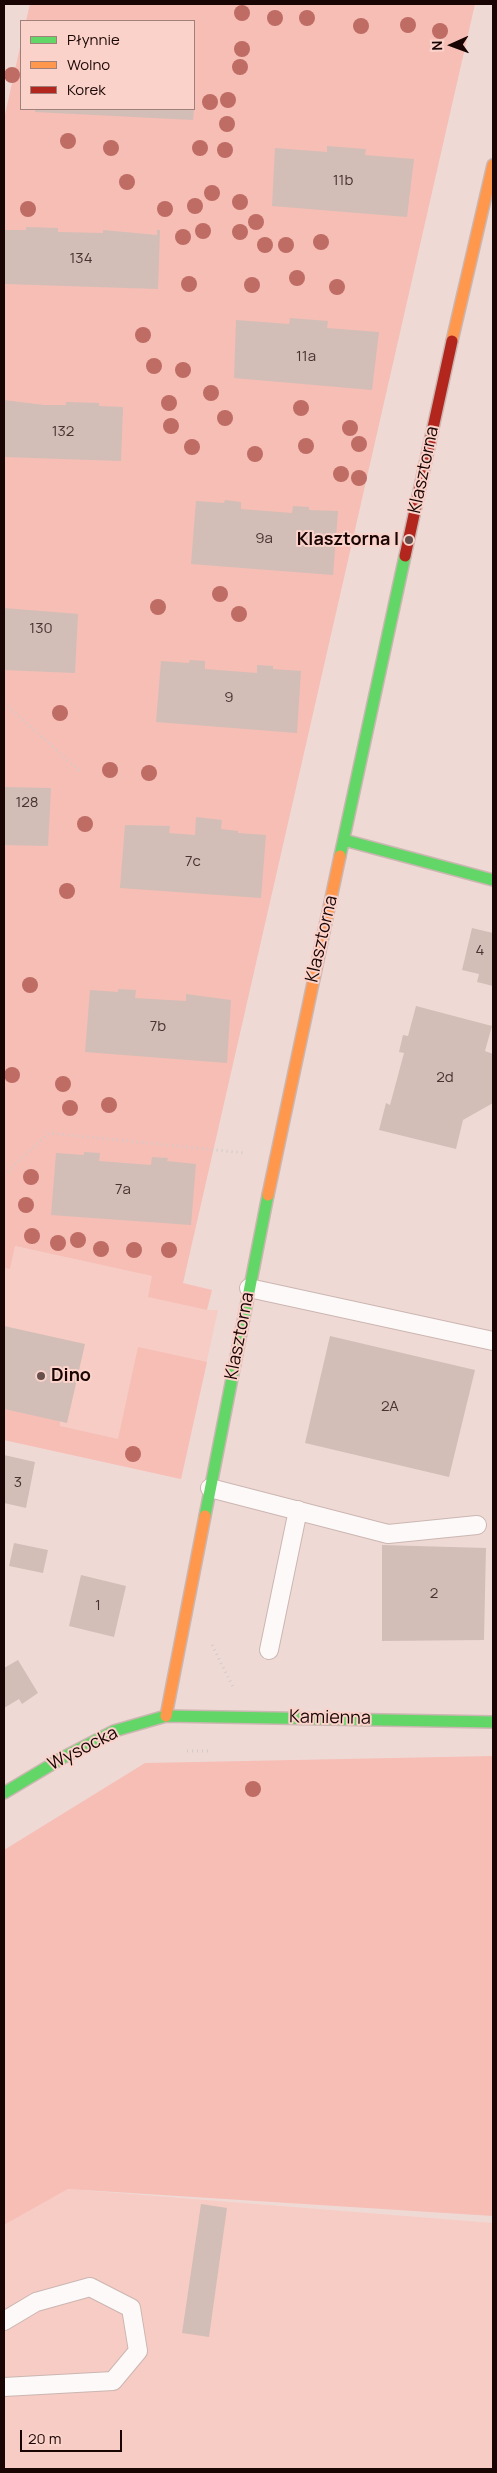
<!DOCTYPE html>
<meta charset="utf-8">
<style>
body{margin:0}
#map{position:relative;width:497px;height:2473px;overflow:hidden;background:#efd9d5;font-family:Manrope,sans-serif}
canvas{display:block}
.frame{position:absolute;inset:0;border:5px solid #190503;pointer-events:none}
.legend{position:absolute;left:20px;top:20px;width:175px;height:90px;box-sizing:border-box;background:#fad2ca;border:1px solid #a0807a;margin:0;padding:6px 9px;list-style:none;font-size:15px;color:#190503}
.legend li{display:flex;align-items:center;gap:10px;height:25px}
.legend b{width:25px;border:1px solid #a0807a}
.north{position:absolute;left:427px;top:20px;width:50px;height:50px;-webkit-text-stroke:4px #fad2ca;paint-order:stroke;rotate:268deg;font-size:14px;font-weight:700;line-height:20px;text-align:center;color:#190503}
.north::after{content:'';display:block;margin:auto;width:18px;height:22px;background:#190503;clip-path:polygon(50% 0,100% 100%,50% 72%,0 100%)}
.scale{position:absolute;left:20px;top:2430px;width:102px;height:22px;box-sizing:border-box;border:2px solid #190503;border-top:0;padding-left:6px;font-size:15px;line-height:18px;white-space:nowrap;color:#190503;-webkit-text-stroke:4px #fad2ca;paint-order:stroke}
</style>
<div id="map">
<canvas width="497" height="2473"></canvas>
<div class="frame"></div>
<ul class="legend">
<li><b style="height:6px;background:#63d668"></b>Płynnie</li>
<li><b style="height:6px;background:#ff974d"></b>Wolno</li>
<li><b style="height:6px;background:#b3261e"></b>Korek</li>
</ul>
<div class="north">N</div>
<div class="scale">20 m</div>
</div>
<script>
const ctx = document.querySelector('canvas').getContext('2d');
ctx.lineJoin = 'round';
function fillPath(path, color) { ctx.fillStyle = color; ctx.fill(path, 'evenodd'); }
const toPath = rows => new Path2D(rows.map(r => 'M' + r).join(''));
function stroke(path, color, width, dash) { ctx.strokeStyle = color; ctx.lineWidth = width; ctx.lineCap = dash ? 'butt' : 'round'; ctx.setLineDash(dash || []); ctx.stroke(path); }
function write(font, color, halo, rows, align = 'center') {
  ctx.font = font + ' Manrope,sans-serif'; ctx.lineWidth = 4; ctx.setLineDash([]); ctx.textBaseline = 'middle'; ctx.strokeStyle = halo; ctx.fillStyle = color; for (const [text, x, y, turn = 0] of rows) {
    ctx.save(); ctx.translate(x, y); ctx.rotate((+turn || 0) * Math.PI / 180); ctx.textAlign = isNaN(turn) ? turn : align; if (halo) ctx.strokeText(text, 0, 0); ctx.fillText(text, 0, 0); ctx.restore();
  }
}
const built = toPath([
 [14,1246,153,1276,149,1297,207,1310,218,1310,181,1479,4,1440,4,1268,10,1269],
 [68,2189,493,2223,493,2469,4,2469,4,2225]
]);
const green = toPath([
 [30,4,475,4,183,1283,212,1290,207,1310,148,1297,152,1276,15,1246,10,1269,4,1268,4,119,21,43,21,109,194,109,194,21,26,21],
 [138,1347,207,1362,181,1479,4,1440,4,1409,60,1421,60,1426,118,1439],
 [493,1756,493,2216,68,2189,4,2225,4,1850,145,1763]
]);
const building = toPath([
 [35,109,194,109,193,120,35,112],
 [327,146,366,149,365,155,414,159,407,217,272,206,275,148,327,152],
 [26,227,58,228,58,232,103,233,103,230,157,235,157,230,160,230,158,289,4,284,4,230,26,230],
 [290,318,328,321,327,328,379,332,372,390,234,378,236,320,289,324],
 [4,400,44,405,66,405,66,402,99,403,99,406,123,407,121,461,4,457],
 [225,500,241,502,241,509,292,513,293,506,309,507,309,510,338,511,333,575,191,564,196,501,224,503],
 [4,608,78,614,75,673,4,670],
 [190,660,205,661,205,669,257,673,257,665,273,666,273,669,301,671,297,733,156,722,161,661,189,663],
 [4,787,51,788,48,846,4,845],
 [196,817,222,820,221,829,238,831,238,833,266,835,261,898,120,888,125,825,170,826,169,833,195,835],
 [472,928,493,933,493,986,477,982,479,974,462,970],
 [118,989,136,990,135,998,186,1001,186,994,231,1000,227,1063,85,1052,90,990,118,992],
 [416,1006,492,1026,485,1051,493,1054,493,1103,463,1120,456,1149,379,1130,386,1103,390,1105,404,1053,399,1052,403,1035,408,1036],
 [84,1152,100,1153,99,1161,151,1165,152,1157,168,1158,167,1161,196,1164,191,1225,51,1215,56,1153,84,1155],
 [4,1326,85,1344,67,1423,4,1409],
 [330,1336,475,1370,449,1477,305,1443],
 [4,1455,35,1462,26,1508,4,1503],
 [14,1543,48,1550,43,1573,9,1566],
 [382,1545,486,1548,484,1640,382,1641],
 [81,1575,126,1586,114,1637,69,1626],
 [18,1660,38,1693,22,1704,19,1699,4,1708,4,1668],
 [201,2204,227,2208,209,2337,182,2333]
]);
const path = toPath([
 [4,703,81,772],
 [4,1175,49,1133,245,1153],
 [212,1645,233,1687],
 [187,1751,209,1751]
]);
const lane = toPath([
 [249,1288,493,1341],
 [210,1488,388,1534,477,1525],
 [269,1650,298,1510],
 [4,2321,36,2302,90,2287,131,2308,138,2351,113,2381,4,2387]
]);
const fast = toPath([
 [344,840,493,880],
 [340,856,405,556],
 [205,1516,268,1195],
 [4,1793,64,1757,114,1731,166,1716,493,1722]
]);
const slow = toPath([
 [452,341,493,165],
 [268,1195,340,856],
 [166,1716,205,1516]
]);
const jam = toPath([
 [405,556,452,341]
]);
const trees = [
 [242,13],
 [275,18],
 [307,18],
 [408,25],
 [361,26],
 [440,31],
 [242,49],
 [240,67],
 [12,75],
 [228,100],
 [210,102],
 [227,124],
 [68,141],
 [111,148],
 [200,148],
 [225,150],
 [127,182],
 [212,193],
 [240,202],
 [195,206],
 [28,209],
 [165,209],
 [256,222],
 [203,231],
 [240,232],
 [183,237],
 [321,242],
 [265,245],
 [286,245],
 [297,278],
 [189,284],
 [252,285],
 [337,287],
 [143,335],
 [154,366],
 [183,370],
 [211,393],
 [169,403],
 [301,408],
 [225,418],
 [171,426],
 [350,428],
 [359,444],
 [306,446],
 [192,447],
 [255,454],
 [341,474],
 [359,478],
 [220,594],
 [158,607],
 [239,614],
 [60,713],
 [110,770],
 [149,773],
 [85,824],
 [67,891],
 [30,985],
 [12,1075],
 [63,1084],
 [109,1105],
 [70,1108],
 [31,1177],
 [26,1205],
 [32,1236],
 [78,1240],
 [58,1243],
 [101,1249],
 [134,1250],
 [169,1250],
 [133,1454],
 [253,1789]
];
const markers = [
 [409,540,5,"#644f4c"],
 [41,1376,5,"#644f4c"]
];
const numberNames = [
 ["11b",343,181],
 ["134",81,259],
 ["11a",306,357],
 ["132",63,432],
 ["9a",264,539],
 ["130",41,629],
 ["9",229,698],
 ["128",27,803],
 ["7c",193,862],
 ["4",480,951],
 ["7b",158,1027],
 ["2d",445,1078],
 ["7a",123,1190],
 ["2A",390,1407],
 ["3",18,1483],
 ["2",434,1594],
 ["1",98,1606]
];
const streetNames = [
 ["Klasztorna",424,470,-78],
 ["Klasztorna",322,939,-77],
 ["Klasztorna",240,1336,-79],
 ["Kamienna",330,1718,1],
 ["Wysocka",83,1749,-27]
];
const poiNames = [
 ["Klasztorna I",399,540],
 ["Dino",51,1376,"left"]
];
fillPath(built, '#f7ccc4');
fillPath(green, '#f6beb5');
fillPath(building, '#d2beb7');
stroke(lane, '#cbb6b1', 20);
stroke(fast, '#cbb6b1', 14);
stroke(slow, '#cbb6b1', 14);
stroke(jam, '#cbb6b1', 14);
stroke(path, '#d1cbca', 3, [1, 4]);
stroke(lane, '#fdf9f9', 18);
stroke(fast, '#63d668', 11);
stroke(slow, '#ff974d', 11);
stroke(jam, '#b3261e', 11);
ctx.fillStyle = '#be6c64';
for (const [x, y] of trees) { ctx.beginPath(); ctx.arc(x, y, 8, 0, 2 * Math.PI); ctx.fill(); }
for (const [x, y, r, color] of markers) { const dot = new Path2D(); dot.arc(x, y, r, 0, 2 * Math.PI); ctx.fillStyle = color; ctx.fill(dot); stroke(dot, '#fad2ca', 2); }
write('15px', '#473330', null, numberNames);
write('18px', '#190503', '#fad2ca', streetNames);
write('bold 18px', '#190503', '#fad2ca', poiNames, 'right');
</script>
